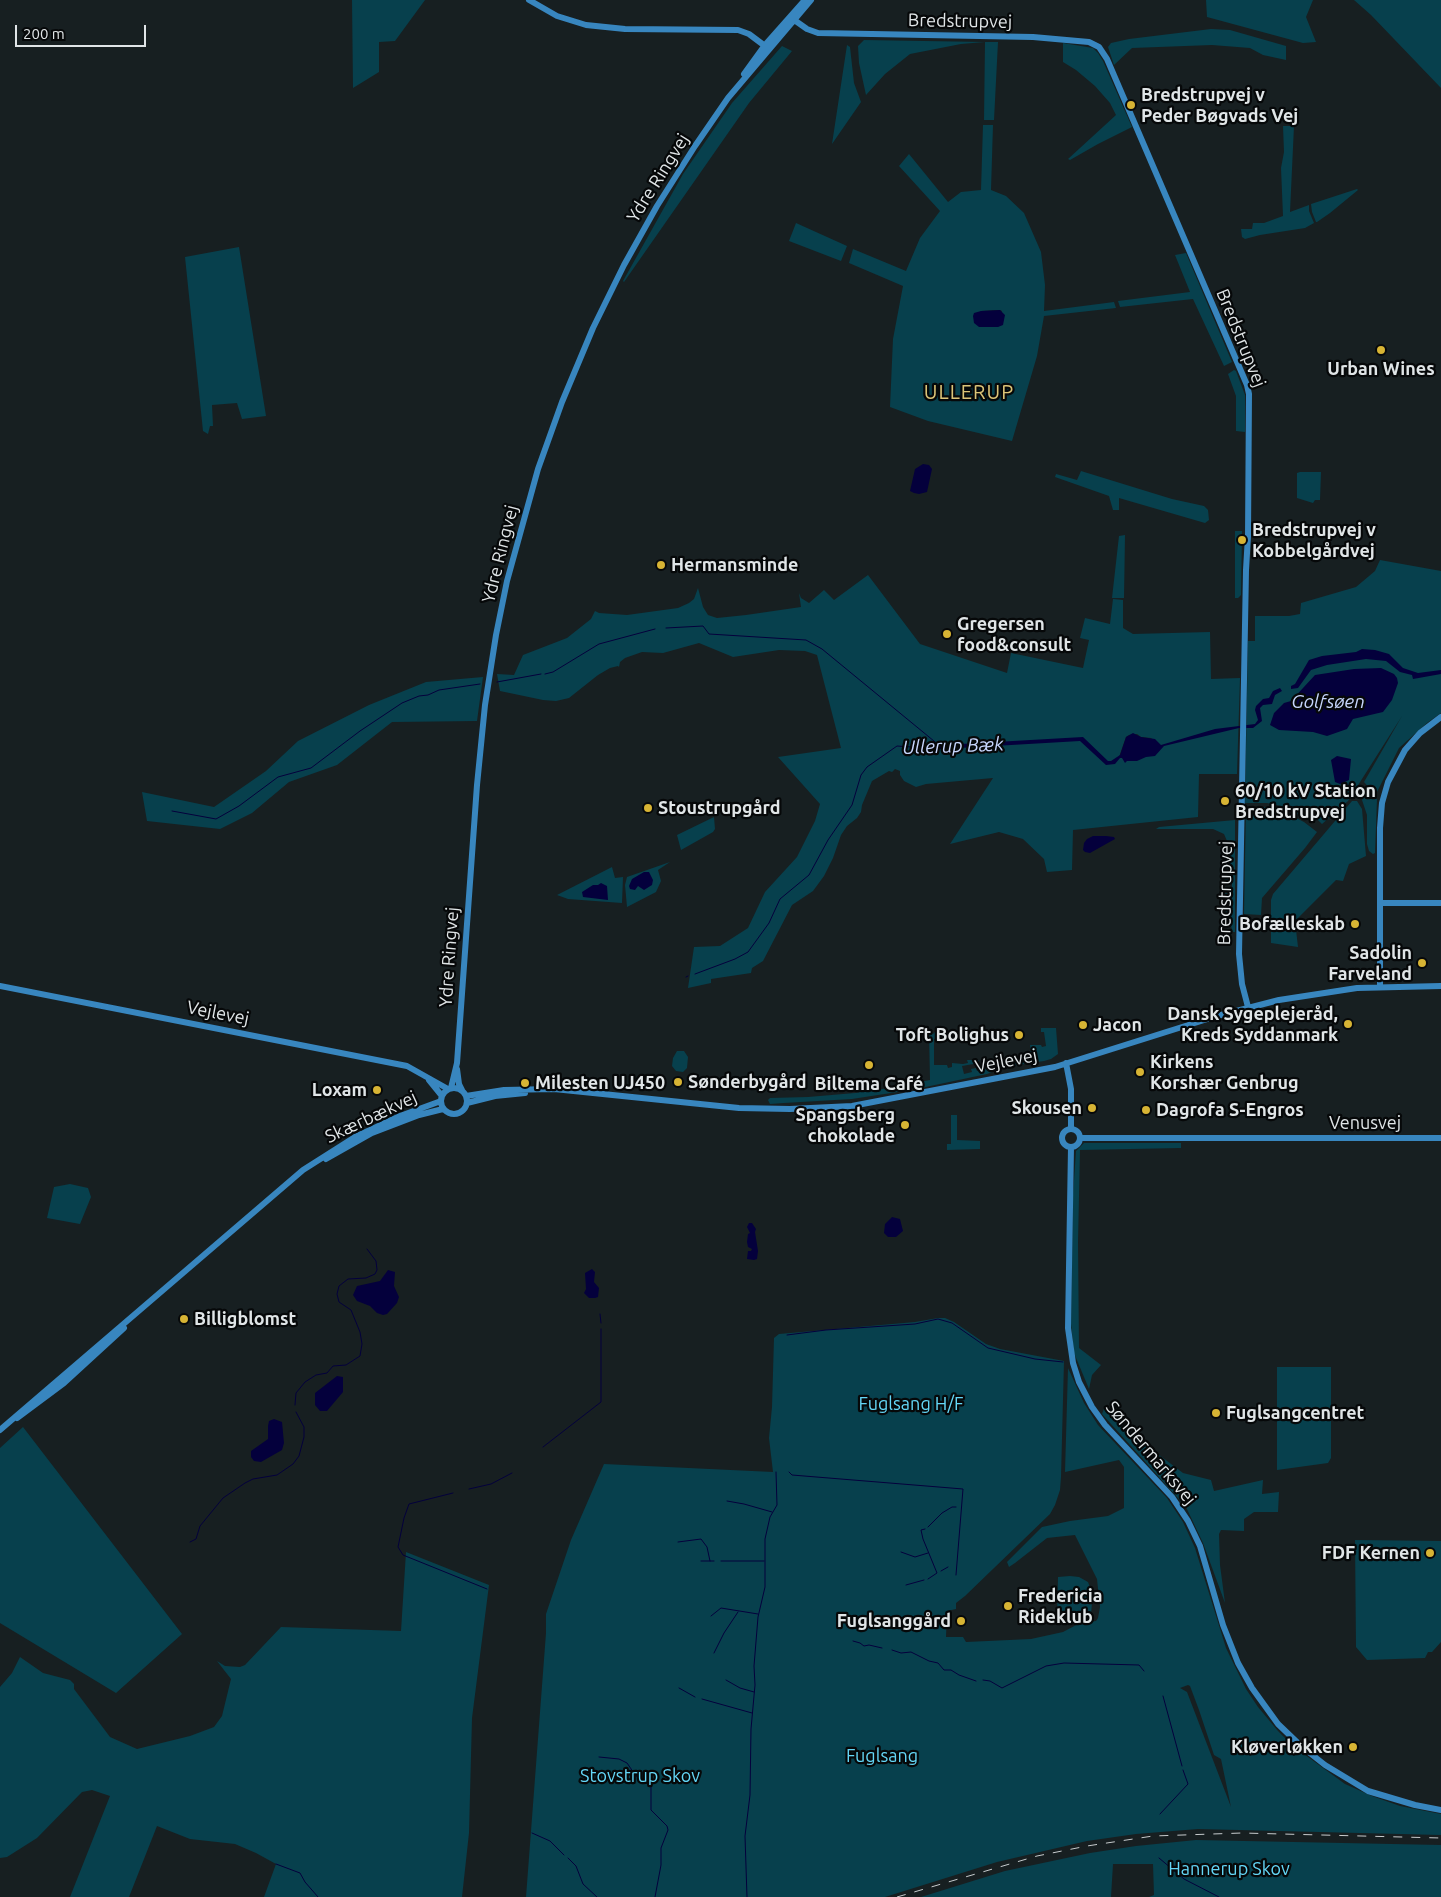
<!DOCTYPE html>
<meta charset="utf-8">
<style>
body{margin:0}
#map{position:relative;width:1441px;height:1897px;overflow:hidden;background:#171f21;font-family:Ubuntu,sans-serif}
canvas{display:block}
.scale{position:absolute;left:15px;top:25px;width:131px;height:22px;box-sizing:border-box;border:2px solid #e0e5e7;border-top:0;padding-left:6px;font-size:15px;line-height:18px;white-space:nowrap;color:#e0e5e7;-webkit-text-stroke:4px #060809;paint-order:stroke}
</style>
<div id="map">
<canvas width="1441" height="1897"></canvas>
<div class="scale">200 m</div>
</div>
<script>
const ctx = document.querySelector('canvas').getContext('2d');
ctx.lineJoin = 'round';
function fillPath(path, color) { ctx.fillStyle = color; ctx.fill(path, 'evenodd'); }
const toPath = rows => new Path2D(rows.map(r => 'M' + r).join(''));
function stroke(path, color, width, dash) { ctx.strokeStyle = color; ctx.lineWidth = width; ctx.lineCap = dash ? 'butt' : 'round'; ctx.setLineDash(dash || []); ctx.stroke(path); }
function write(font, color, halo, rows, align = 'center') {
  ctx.font = font + ' Ubuntu,sans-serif'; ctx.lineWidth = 4.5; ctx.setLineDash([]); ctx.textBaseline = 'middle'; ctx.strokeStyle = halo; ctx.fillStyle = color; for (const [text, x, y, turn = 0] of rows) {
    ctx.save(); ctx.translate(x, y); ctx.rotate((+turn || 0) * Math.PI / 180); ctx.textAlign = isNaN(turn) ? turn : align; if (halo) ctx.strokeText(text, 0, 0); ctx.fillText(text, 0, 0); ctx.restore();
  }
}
const green = toPath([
 [352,0,425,0,395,41,379,42,379,72,353,88],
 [1206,0,1313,0,1306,17,1316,42,1303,43,1207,17],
 [1354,0,1441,0,1441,88,1371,15],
 [1211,29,1230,30,1286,46,1286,60,1263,55,1250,48,1212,45,1132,48,1114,65,1108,47,1111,43,1129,39],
 [864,40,985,42,998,42,994,120,984,120,985,42,961,44,910,54,885,74,866,95,859,63,858,46],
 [1063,43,1093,48,1098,53,1103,61,1132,127,1098,144,1070,160,1068,159,1116,115,1110,103,1095,86,1076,70,1063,62],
 [847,45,850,47,854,83,861,102,832,144],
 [782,46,792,51,749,103,624,282,623,281,683,174,732,103],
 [983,125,993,125,991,190,1006,196,1024,213,1041,252,1045,285,1044,311,1114,302,1116,308,1044,316,1037,356,1012,441,928,421,890,407,893,339,903,286,849,263,853,249,906,271,920,238,940,211,899,166,909,154,948,202,961,192,981,190],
 [1000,310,1002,311,998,327,979,327,981,311],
 [1283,126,1294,126,1290,212,1309,205,1309,211,1314,223,1305,228,1260,235,1245,239,1242,237,1241,229,1252,229,1253,223,1264,223,1283,216,1281,168,1284,152],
 [1357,189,1358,190,1330,213,1317,222,1316,222,1312,212,1311,204],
 [796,223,847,246,841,261,789,241],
 [239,247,266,416,242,419,237,403,212,405,213,426,210,426,208,434,203,431,185,257],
 [1186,253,1232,362,1224,366,1193,299,1120,307,1118,301,1190,292,1175,255],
 [1234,370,1236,371,1245,395,1245,432,1236,431,1236,396,1228,374],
 [1081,471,1172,499,1204,506,1208,510,1209,520,1205,523,1119,498,1119,510,1113,510,1109,496,1055,477,1056,474,1077,480],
 [1300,472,1321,472,1320,500,1315,500,1313,503,1297,498,1297,473],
 [1235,531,1242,531,1241,595,1238,598,1235,598],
 [1125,535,1124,598,1112,598,1119,536],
 [1380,560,1441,571,1441,713,1427,723,1399,748,1377,792,1371,790,1364,782,1402,716,1348,801,1322,824,1315,817,1311,821,1281,806,1267,803,1245,803,1248,641,1255,641,1255,616,1289,616,1300,614,1301,603,1356,587,1375,571],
 [868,575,920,644,1007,673,1011,653,1083,668,1089,640,1080,638,1085,618,1110,624,1113,599,1123,600,1123,628,1133,634,1210,632,1211,679,1240,678,1237,774,1199,774,1198,817,1073,830,1072,870,1047,872,1044,859,1023,839,999,832,950,844,993,778,926,784,916,787,904,781,900,775,900,771,895,769,892,772,889,771,872,781,862,805,861,812,857,818,847,826,841,835,833,858,824,876,813,891,792,905,763,961,752,968,751,973,711,979,711,983,688,988,694,947,720,946,748,928,765,892,797,857,815,821,820,804,778,757,841,748,817,655,805,651,779,650,733,657,699,643,663,653,642,652,625,658,620,662,619,667,618,666,610,668,598,675,569,698,556,701,543,700,500,691,497,674,514,675,523,655,567,638,591,619,595,611,599,613,627,615,678,608,689,603,694,599,698,588,703,607,708,615,717,618,746,615,801,607,799,593,801,598,809,603,824,590,834,600],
 [1137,734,1141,737,1151,738,1159,745,1119,757,1126,737,1129,735],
 [483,677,477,721,392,722,337,765,289,782,252,813,220,829,147,821,142,792,214,807,266,771,298,741,369,705,426,682],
 [1367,792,1377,799,1375,853,1373,854,1369,851,1367,844,1367,815,1362,800],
 [1352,801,1357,801,1362,809,1366,856,1349,864,1343,881,1336,880,1295,921,1298,947,1271,943,1271,900,1273,894],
 [1246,807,1265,807,1284,812,1304,822,1317,832,1305,848,1262,898,1261,915,1244,914],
 [714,817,715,829,713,832,681,850,677,835],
 [1235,820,1235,932,1233,932,1223,902,1224,893,1232,894,1232,882,1224,882,1224,879,1229,879,1232,873,1229,872,1230,865,1225,864,1227,841,1224,834,1213,829,1156,829,1159,827],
 [670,862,658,870,661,881,656,892,627,907,625,885,627,877],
 [612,867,615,878,623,877,622,903,568,899,557,895],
 [1041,1028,1056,1028,1058,1054,1051,1059,1044,1061,1011,1066,1010,1061,1012,1060,1013,1064,1027,1060,1026,1053,1031,1051,1030,1045,1041,1045,1042,1047,1046,1046,1044,1032,1041,1032],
 [937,1030,939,1038,934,1039,934,1065,947,1065,948,1068,952,1067,952,1063,963,1064,968,1063,967,1060,979,1060,979,1063,962,1066,964,1074,972,1072,971,1069,976,1068,977,1071,989,1068,989,1065,990,1068,1003,1066,1002,1062,1004,1062,1005,1067,987,1074,916,1089,913,1085,914,1083,930,1080,929,1032,933,1034],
 [677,1051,684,1051,688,1057,687,1068,683,1072,676,1071,672,1066,673,1058],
 [903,1086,905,1086,904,1091,852,1099,784,1103,770,1104,768,1100,770,1098,808,1097,855,1093],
 [951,1115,957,1115,957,1140,980,1141,980,1149,947,1150,947,1144,951,1144],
 [1084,1143,1181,1143,1181,1148,1080,1150,1078,1242,1079,1348,1101,1365,1092,1375,1089,1389,1074,1353,1071,1324,1073,1195,1076,1151],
 [70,1184,88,1188,91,1197,80,1224,47,1218,54,1187],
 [938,1318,945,1318,954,1322,986,1344,1000,1349,1064,1361,1061,1477,1060,1490,1055,1505,1050,1514,965,1596,956,1603,956,1609,947,1611,946,1637,963,1637,966,1642,1031,1639,1063,1632,1080,1623,1096,1621,1098,1618,1100,1607,1097,1579,1075,1535,1047,1538,1015,1563,1009,1567,1007,1562,1042,1527,1070,1521,1108,1516,1124,1508,1124,1467,1119,1460,1065,1472,1068,1368,1084,1403,1098,1425,1167,1498,1183,1522,1195,1548,1226,1648,1246,1689,1258,1707,1278,1731,1293,1746,1345,1784,1372,1796,1400,1806,1441,1814,1441,1835,1198,1829,1136,1834,1087,1841,997,1862,885,1897,526,1897,546,1633,546,1614,571,1540,604,1464,773,1472,769,1438,772,1407,774,1338,779,1334,915,1322],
 [1188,1685,1190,1686,1199,1710,1214,1755,1221,1759,1231,1807,1187,1692,1180,1688],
 [1277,1367,1331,1367,1331,1458,1328,1463,1277,1470],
 [1105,1406,1134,1436,1183,1473,1211,1480,1214,1491,1263,1480,1262,1494,1279,1492,1278,1512,1254,1512,1244,1519,1244,1531,1221,1530,1219,1534,1220,1565,1225,1603,1203,1543,1186,1507,1102,1414],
 [23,1427,182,1634,116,1693,0,1623,0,1448],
 [1355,1540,1441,1541,1441,1642,1432,1652,1428,1652,1425,1658,1367,1660,1356,1647],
 [406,1552,489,1585,472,1718,469,1833,462,1897,264,1897,276,1864,256,1853,235,1844,190,1839,157,1826,129,1897,70,1897,110,1796,92,1790,82,1792,37,1838,7,1857,0,1858,0,1687,12,1673,20,1657,43,1673,70,1680,74,1684,74,1689,110,1737,137,1749,190,1736,214,1727,222,1716,231,1679,217,1661,225,1666,240,1667,245,1665,281,1627,401,1631],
 [1070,1576,1079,1577,1088,1582,1091,1590,1092,1603,1091,1614,1086,1620,1071,1623,1057,1619,1058,1577],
 [1196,1840,1441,1845,1441,1897,1149,1897,1154,1895,1153,1864,1113,1864,1111,1897,921,1897,1005,1871,1090,1853,1136,1846]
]);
const water = toPath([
 [1000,310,1005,315,1003,325,998,327,979,327,974,323,973,316,974,313,981,311],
 [923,464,929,465,932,469,927,492,919,494,914,493,910,491,915,469],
 [1362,649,1375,650,1389,654,1403,668,1418,673,1441,670,1441,674,1413,679,1412,675,1400,672,1386,661,1366,659,1327,665,1311,670,1298,688,1291,689,1291,686,1295,684,1309,660,1322,656,1356,652],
 [1381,668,1394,674,1397,678,1398,683,1392,700,1383,712,1353,719,1347,729,1327,736,1313,732,1279,730,1270,725,1274,713,1284,703,1291,701,1315,675,1354,669],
 [1280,688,1282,691,1275,695,1272,704,1263,705,1260,708,1262,721,1253,728,1239,728,1164,746,1155,756,1146,757,1137,761,1127,761,1125,763,1122,758,1120,758,1115,764,1106,765,1080,741,925,750,926,746,943,745,1083,737,1108,761,1111,761,1120,755,1126,737,1133,733,1141,737,1155,739,1161,745,1215,729,1255,724,1258,720,1255,710,1256,706,1263,699,1269,698,1273,691],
 [1337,756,1351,759,1349,780,1340,784,1335,782,1331,760],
 [1093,836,1106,836,1114,837,1115,839,1090,853,1085,852,1083,850,1084,843,1087,839],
 [644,872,649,872,653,880,652,885,644,890,638,886,635,890,630,889,629,886,632,879],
 [601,883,607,886,608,900,583,897,582,892,593,885,598,885],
 [892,1217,900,1219,903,1231,896,1237,888,1237,884,1233,885,1224],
 [749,1223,752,1223,756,1229,755,1232,758,1251,757,1259,754,1260,747,1259,748,1251,751,1251,752,1249,748,1247,747,1242,748,1234,750,1233,747,1227],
 [592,1269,595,1272,594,1282,599,1288,598,1297,595,1298,589,1298,584,1293,586,1289,585,1273],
 [388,1270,395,1272,394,1286,399,1297,397,1303,387,1314,383,1315,377,1313,370,1306,357,1301,353,1295,357,1286,380,1281],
 [337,1376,343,1377,343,1392,327,1411,320,1411,315,1405,315,1393],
 [274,1419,282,1422,284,1443,282,1450,261,1462,254,1461,251,1457,251,1451,268,1439,268,1426,269,1421]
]);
const stream = toPath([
 [666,628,703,626,709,634,806,640,822,649,940,746],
 [545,674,553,672,599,644,655,629],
 [497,682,541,674],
 [172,811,216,819,239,806,278,777,311,768,360,731,402,703,419,696,428,695,439,690,480,684],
 [695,974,735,959,748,952,769,923,780,899,809,875,828,840,852,805,861,775,867,767,897,746,926,748],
 [686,977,688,976],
 [600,1314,601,1323],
 [787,1335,826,1330,915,1324,938,1319,952,1323,988,1348,1035,1359,1063,1362],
 [295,1405,296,1393,305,1382,316,1375,327,1373,333,1366,346,1365,360,1356,362,1344,360,1332,351,1310,339,1302,337,1294,339,1286,348,1279,366,1278,375,1274,377,1270,376,1261,367,1249],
 [543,1447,601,1402,601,1329],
 [789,1472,792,1475,963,1489,956,1575],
 [469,1489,491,1484,512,1473],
 [453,1493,409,1504,404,1518,398,1547,403,1555,487,1589],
 [727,1501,744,1504,772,1512],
 [928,1527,942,1513,952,1507,956,1507],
 [925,1529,921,1530,923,1539,937,1573,928,1579],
 [190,1542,196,1539,200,1526,223,1498,245,1483,253,1479,277,1475,293,1464,299,1456,304,1437,304,1427,296,1412],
 [678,1542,701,1539,707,1547,710,1561],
 [901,1552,915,1557,928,1553],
 [701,1561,714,1561],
 [721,1561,764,1561],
 [941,1571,948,1567],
 [906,1585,924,1580],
 [711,1616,721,1608,758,1614],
 [853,1641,860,1643,864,1646,869,1645,882,1648],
 [892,1650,901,1653,911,1652,929,1661,938,1663,944,1670,951,1670,959,1675,976,1681],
 [714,1653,724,1633,738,1612],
 [726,1680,740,1688,754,1692],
 [983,1680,990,1681,1002,1688,1046,1666,1064,1663,1139,1665,1144,1671],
 [679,1688,695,1697],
 [1163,1696,1182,1766],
 [702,1699,752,1713],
 [599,1757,619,1759,627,1763,636,1776,651,1783,651,1810,667,1826,668,1830,661,1848,661,1865,655,1897],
 [1160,1814,1188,1784,1183,1770],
 [532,1833,550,1841,564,1855],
 [568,1858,576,1866,583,1884,597,1897],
 [1159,1858,1184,1879,1219,1897],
 [276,1864,300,1873,305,1882,318,1897],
 [747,1897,745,1836,750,1795,751,1729,755,1685,754,1666,758,1617,765,1587,765,1539,770,1517,777,1505,776,1472]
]);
const secondary = toPath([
 [529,0,557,16,586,25,625,29,738,30,749,34,769,49],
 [790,17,807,29,818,33,1033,37,1089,42,1099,47,1107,59,1247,385,1249,394,1248,536,1246,570,1239,954,1242,984,1248,1007],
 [744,74,765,45,804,1],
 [1380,903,1441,903],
 [0,986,407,1066,448,1089],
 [1380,986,1380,828,1382,803,1388,782,1405,750,1420,733,1441,717],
 [1066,1063,1071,1089,1071,1129],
 [457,1069,459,1084,462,1090],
 [429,1080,442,1096],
 '441 1101a13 13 0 1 1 26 0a13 13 0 1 1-26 0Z',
 [451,1088,457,1063,477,785,485,705,496,635,507,581,538,469,562,402,593,328,624,265,657,206,695,146,728,98,811,0],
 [466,1096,504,1090,554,1089,739,1108,790,1109,852,1106,1055,1067,1217,1016,1279,1000,1357,988,1441,986],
 [467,1103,495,1096,525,1093],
 '1062 1138a9 9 0 1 1 18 0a9 9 0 1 1-18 0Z',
 [1080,1138,1441,1138],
 [1071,1147,1068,1328,1073,1363,1079,1382,1092,1407,1105,1425,1172,1497,1188,1521,1200,1546,1223,1625,1238,1663,1252,1688,1278,1724,1301,1746,1325,1765,1368,1791,1415,1805,1441,1810],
 [326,1159,372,1133,419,1115,443,1109],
 [17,1418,64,1383,124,1328],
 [0,1430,303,1170,355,1137,400,1116,441,1101]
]);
const rail = toPath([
 [897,1897,1037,1856,1087,1846,1153,1836,1242,1833,1441,1838]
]);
const markers = [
 [1131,105,5,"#d7b434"],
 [1381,350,5,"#d7b434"],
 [1242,540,5,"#d7b434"],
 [661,565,5,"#d7b434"],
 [947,634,5,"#d7b434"],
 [1225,801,5,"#d7b434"],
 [648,808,5,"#d7b434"],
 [1355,924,5,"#d7b434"],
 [1422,963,5,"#d7b434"],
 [1348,1024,5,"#d7b434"],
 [1083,1025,5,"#d7b434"],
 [1019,1035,5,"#d7b434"],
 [869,1065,5,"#d7b434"],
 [1140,1072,5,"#d7b434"],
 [678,1082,5,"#d7b434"],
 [525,1083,5,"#d7b434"],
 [377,1090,5,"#d7b434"],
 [1092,1108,5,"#d7b434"],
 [1146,1110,5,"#d7b434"],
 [905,1125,5,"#d7b434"],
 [184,1319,5,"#d7b434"],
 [1216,1413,5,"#d7b434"],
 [1430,1553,5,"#d7b434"],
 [1008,1606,5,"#d7b434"],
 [961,1621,5,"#d7b434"],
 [1353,1747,5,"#d7b434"]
];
const streetNames = [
 ["Bredstrupvej",960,21,1],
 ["Ydre Ringvej",658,178,-58],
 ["Bredstrupvej",1241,338,68],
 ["Ydre Ringvej",500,554,-76],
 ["Bredstrupvej",1225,893,-89],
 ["Ydre Ringvej",449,957,-86],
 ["Vejlevej",218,1013,11],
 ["Vejlevej",1006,1061,-11],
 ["Skærbækvej",371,1117,-25],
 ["Venusvej",1365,1123],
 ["Søndermarksvej",1151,1453,50]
];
const poiNames = [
 ["Bredstrupvej v",1141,95],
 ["Peder Bøgvads Vej",1141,116],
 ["Urban Wines",1381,369,"center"],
 ["Bredstrupvej v",1252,530],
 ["Kobbelgårdvej",1252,551],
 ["Hermansminde",671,565],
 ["Gregersen",957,624],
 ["food&consult",957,645],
 ["60/10 kV Station",1235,791],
 ["Bredstrupvej",1235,812],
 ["Stoustrupgård",658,808],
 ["Bofælleskab",1345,924,"right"],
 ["Sadolin",1412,953,"right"],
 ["Farveland",1412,974,"right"],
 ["Dansk Sygeplejeråd,",1338,1014,"right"],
 ["Kreds Syddanmark",1338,1035,"right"],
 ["Jacon",1093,1025],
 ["Toft Bolighus",1009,1035,"right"],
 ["Kirkens",1150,1062],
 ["Korshær Genbrug",1150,1083],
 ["Sønderbygård",688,1082],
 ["Milesten UJ450",535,1083],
 ["Biltema Café",869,1084,"center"],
 ["Loxam",367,1090,"right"],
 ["Skousen",1082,1108,"right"],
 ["Dagrofa S-Engros",1156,1110],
 ["Spangsberg",895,1115,"right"],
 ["chokolade",895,1136,"right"],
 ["Billigblomst",194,1319],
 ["Fuglsangcentret",1226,1413],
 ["FDF Kernen",1420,1553,"right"],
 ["Fredericia",1018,1596],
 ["Rideklub",1018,1617],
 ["Fuglsanggård",951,1621,"right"],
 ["Kløverløkken",1343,1747,"right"]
];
const parkNames = [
 ["Fuglsang H/F",911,1404],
 ["Fuglsang",882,1756],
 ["Stovstrup Skov",640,1776],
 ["Hannerup Skov",1229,1869]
];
const waterNames = [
 ["Golfsøen",1328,702],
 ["Ullerup Bæk",953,746,-2]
];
const quarterNames = [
 ["ULLERUP",969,392]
];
fillPath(green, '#07404d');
fillPath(water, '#04003c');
stroke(stream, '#04003c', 1);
stroke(secondary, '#3886bf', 6);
stroke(rail, '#c7ccce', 1, [9, 9]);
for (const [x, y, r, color] of markers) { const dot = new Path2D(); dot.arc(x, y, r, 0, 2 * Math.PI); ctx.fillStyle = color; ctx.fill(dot); stroke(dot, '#060809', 2); }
write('18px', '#e0e5e7', '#060809', streetNames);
write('bold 18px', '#e0e5e7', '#060809', poiNames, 'left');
write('18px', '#64d7f7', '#060809', parkNames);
write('italic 19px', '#c7d6fd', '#060809', waterNames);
ctx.letterSpacing = '1px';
write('20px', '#dbc478', '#060809', quarterNames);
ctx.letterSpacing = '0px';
</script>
